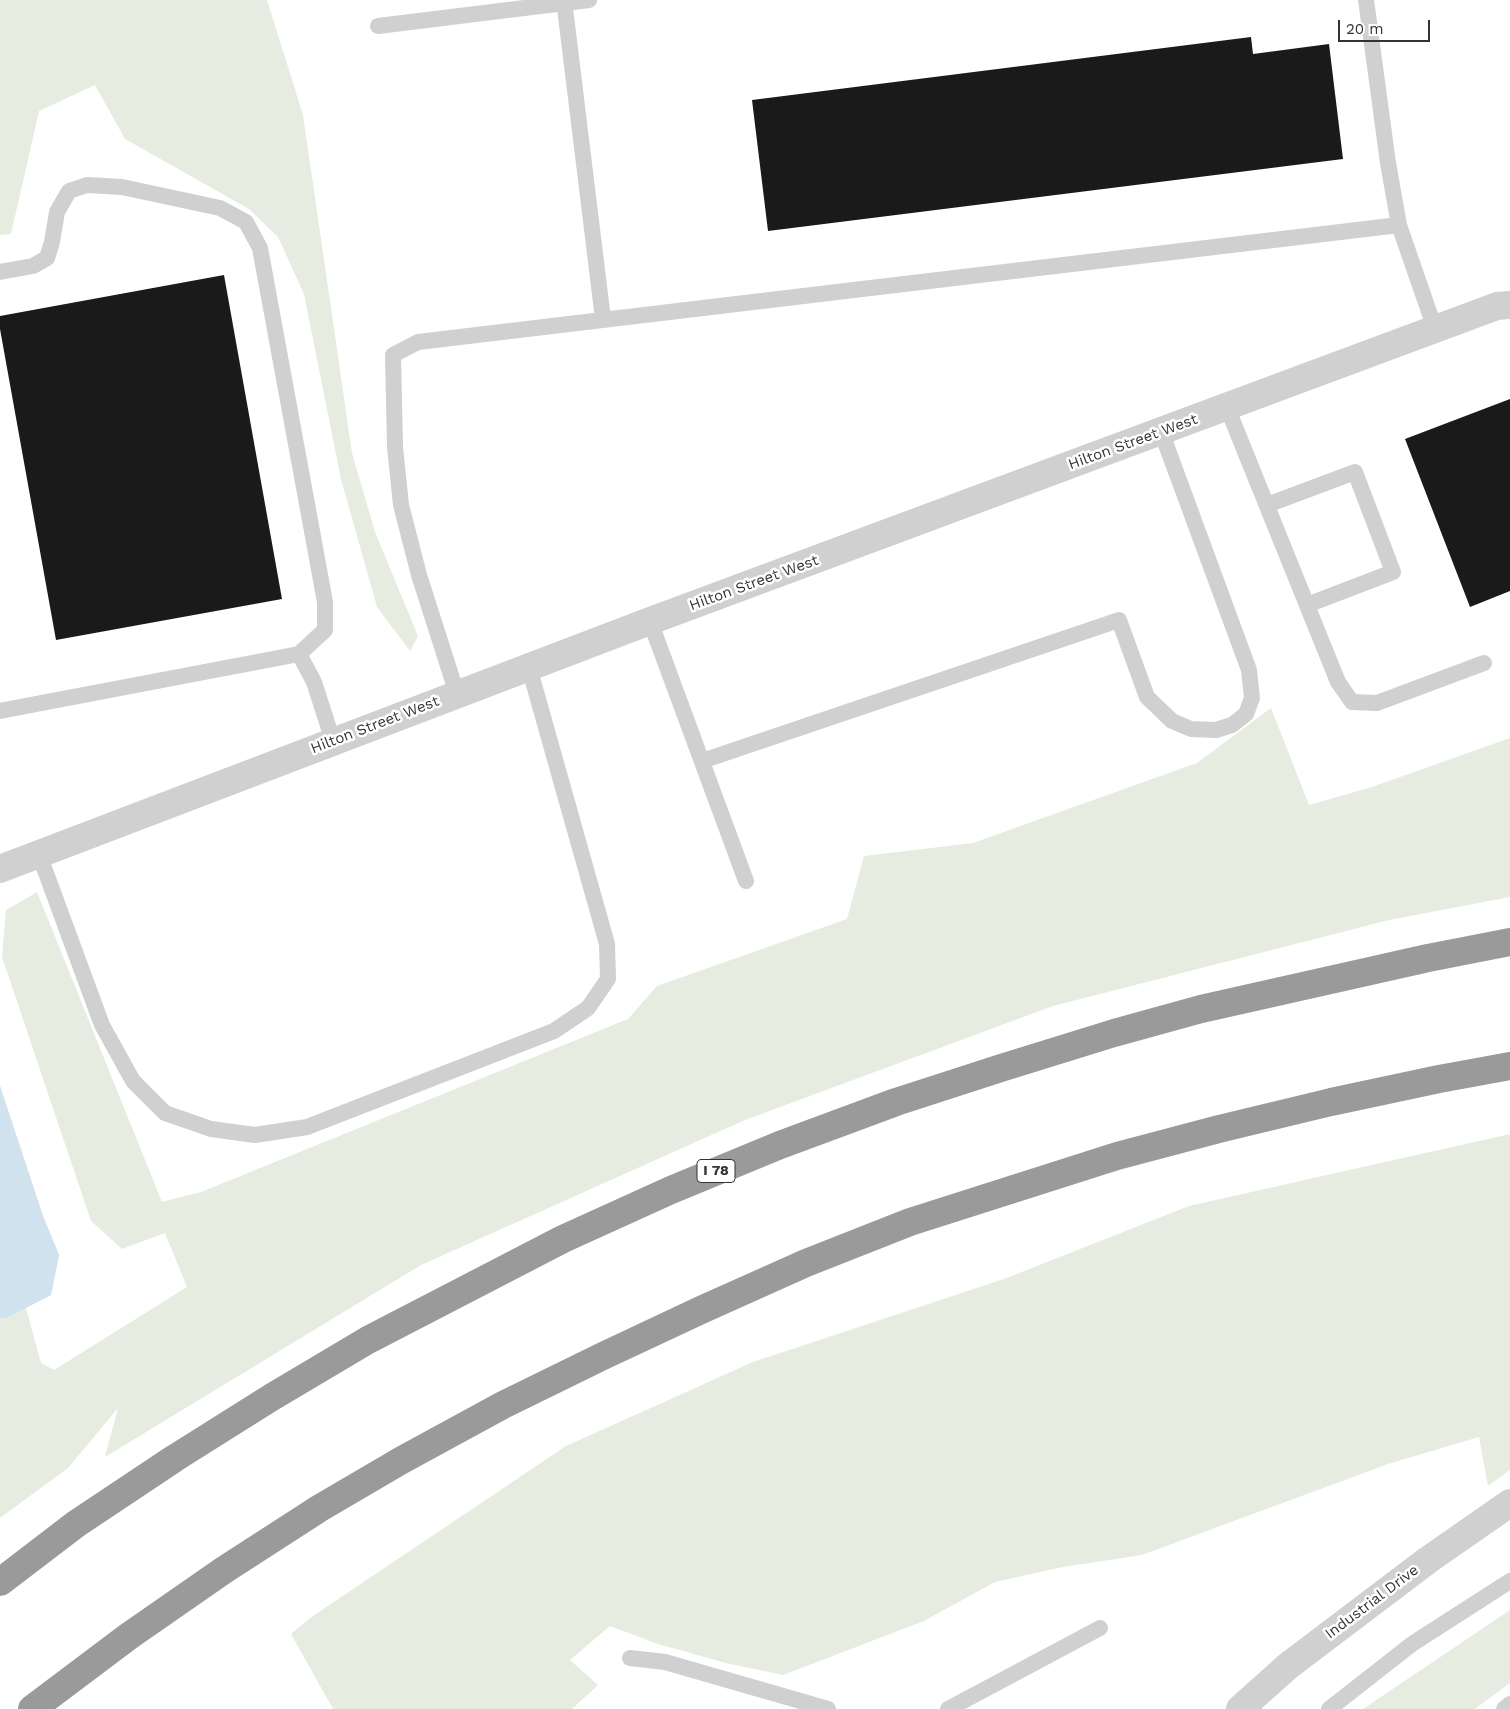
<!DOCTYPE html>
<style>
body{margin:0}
#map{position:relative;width:1510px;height:1709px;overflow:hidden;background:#fff;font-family:"Work Sans",sans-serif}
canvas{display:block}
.scale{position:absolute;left:1338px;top:20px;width:92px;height:22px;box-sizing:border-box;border:2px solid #333;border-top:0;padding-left:6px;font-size:15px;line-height:18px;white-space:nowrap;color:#333;-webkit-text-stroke:4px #fff;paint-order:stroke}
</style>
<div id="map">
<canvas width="1510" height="1709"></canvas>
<div class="scale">20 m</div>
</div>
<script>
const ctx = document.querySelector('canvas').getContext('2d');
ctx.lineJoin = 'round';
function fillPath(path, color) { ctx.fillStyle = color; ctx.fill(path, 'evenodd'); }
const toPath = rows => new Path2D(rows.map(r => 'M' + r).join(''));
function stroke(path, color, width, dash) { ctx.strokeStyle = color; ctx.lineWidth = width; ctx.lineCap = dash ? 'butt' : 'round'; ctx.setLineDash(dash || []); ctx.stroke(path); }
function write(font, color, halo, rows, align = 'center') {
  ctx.font = font + ' "Work Sans",sans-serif'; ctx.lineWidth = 5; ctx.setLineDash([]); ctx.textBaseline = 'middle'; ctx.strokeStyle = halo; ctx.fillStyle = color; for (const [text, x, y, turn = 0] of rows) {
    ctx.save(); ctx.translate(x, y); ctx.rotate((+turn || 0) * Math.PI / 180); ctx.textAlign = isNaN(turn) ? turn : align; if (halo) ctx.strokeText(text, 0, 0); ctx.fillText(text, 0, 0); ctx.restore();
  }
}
const green = toPath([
 [0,0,267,0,303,115,352,453,375,532,418,636,410,651,377,607,341,479,304,294,278,237,249,209,125,139,95,85,39,111,11,234,0,235],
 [1271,708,1309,805,1372,787,1510,738,1510,897,1389,920,1053,1006,745,1120,421,1265,105,1457,118,1408,68,1468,0,1518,0,1086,43,1216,59,1255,51,1295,26,1308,41,1363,54,1370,187,1287,165,1233,122,1249,91,1221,2,957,6,910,37,892,162,1202,201,1192,628,1019,657,986,847,919,864,856,973,843,1197,763],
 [1510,1134,1510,1470,1488,1486,1479,1437,1388,1464,1142,1555,1063,1567,995,1582,924,1621,783,1675,726,1663,658,1644,610,1626,570,1660,598,1685,572,1709,333,1709,291,1634,310,1618,566,1446,753,1362,1004,1279,1189,1206],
 [1510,1610,1510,1683,1475,1709,1363,1709]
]);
const water = toPath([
 [0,1086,43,1216,59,1255,51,1295,6,1318,0,1318]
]);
const building = toPath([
 [1251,37,1253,54,1329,44,1343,159,768,231,752,100],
 [224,275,282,599,56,640,0,329,0,316],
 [1510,399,1510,591,1470,607,1405,439]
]);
const lane = toPath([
 [564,0,603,319],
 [1366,0,1388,163,1399,225],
 [378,26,589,0],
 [0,272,33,266,47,258,52,242,57,212,69,191,87,185,122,187,220,208,246,222,260,248,325,602,325,630,299,654],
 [1227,407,1338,682,1352,702,1377,703,1484,663],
 [1267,505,1355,472,1393,572,1307,605],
 [650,621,746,881],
 [457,694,419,575,401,505,395,447,393,355,418,342,1399,225,1435,329],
 [0,711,299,654,314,682,333,741],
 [702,761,1119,620,1147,697,1172,721,1191,729,1216,730,1232,725,1246,714,1252,698,1249,670,1161,431],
 [39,854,102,1025,133,1081,165,1113,211,1129,255,1135,307,1127,554,1031,588,1008,608,979,607,944,529,667],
 [630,1658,665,1662,828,1709],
 [948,1709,1100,1628],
 [1329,1709,1412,1644,1510,1581],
 [1504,1709,1510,1704]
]);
const street = toPath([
 [0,869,650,621,1497,306,1510,305],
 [1240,1709,1288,1666,1428,1560,1510,1503]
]);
const highway = toPath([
 [0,1582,76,1524,175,1458,272,1397,368,1340,563,1239,671,1190,780,1145,896,1102,1001,1068,1114,1033,1201,1009,1428,958,1510,942],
 [32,1709,129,1636,224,1570,320,1508,402,1460,503,1405,603,1356,701,1310,806,1263,910,1222,1117,1156,1219,1129,1331,1102,1439,1079,1510,1066]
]);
const shields = [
 [716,1171,38]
];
const shieldNames = [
 ["I 78",716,1171]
];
const streetNames = [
 ["Hilton Street West",1133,442,-20],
 ["Hilton Street West",754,583,-20],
 ["Hilton Street West",375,725,-21],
 ["Industrial Drive",1372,1602,-37]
];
fillPath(green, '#e6ecdf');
fillPath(water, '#cfe2ee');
fillPath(building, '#1a1a1a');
stroke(lane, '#d0d0d0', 16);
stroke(street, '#d0d0d0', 28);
stroke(highway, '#9a9a9a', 28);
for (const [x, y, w] of shields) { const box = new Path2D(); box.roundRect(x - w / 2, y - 11.5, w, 23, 4); ctx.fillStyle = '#fff'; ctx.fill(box); stroke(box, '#333', 1); }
write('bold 14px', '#333', null, shieldNames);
write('15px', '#333', '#fff', streetNames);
</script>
